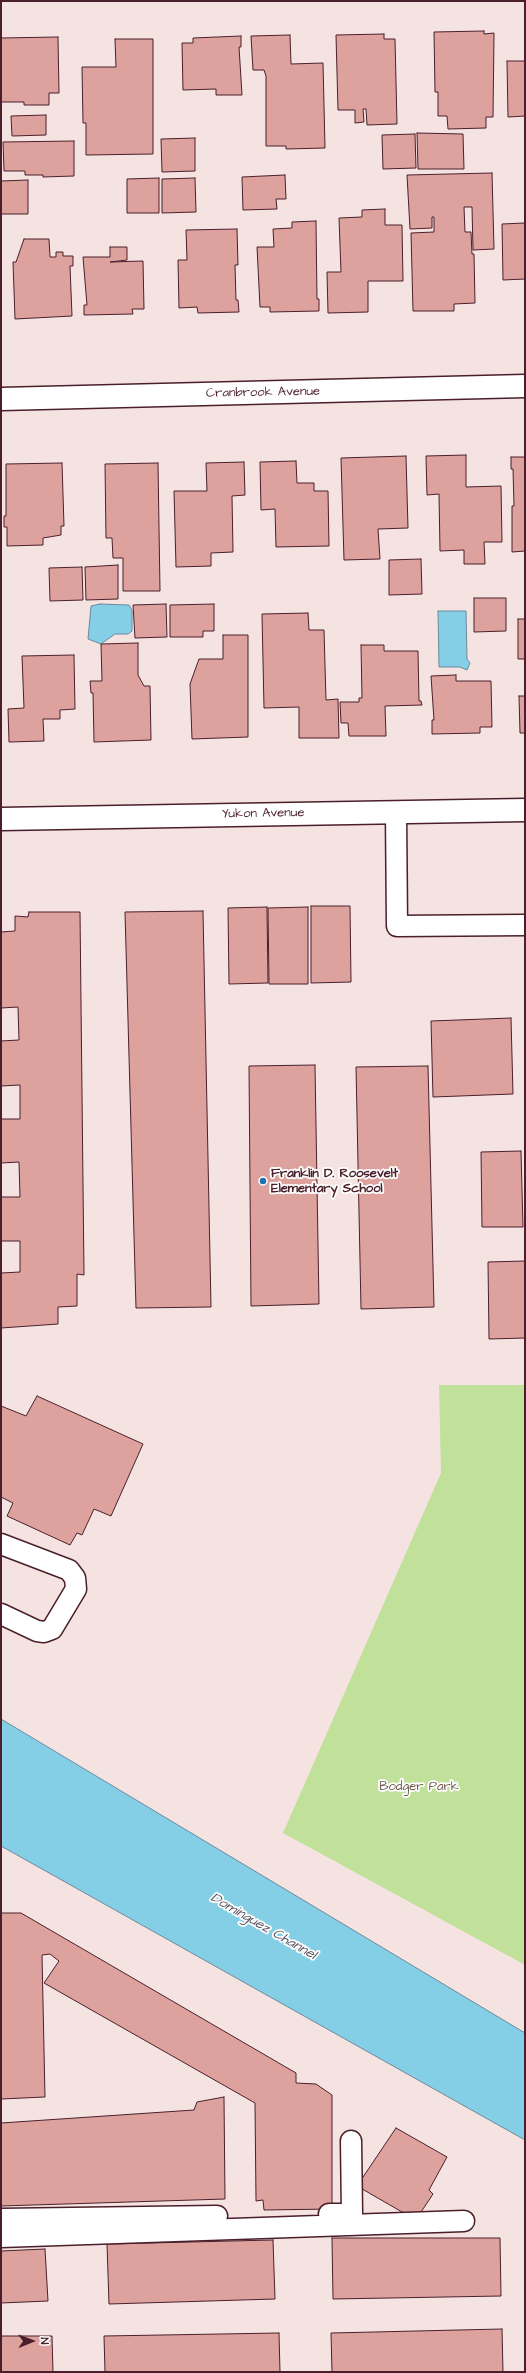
<!DOCTYPE html>
<style>
body{margin:0}
#map{position:relative;width:526px;height:2373px;overflow:hidden;background:#f5e3e2;font-family:"Architects Daughter",sans-serif}
canvas{display:block}
.frame{position:absolute;inset:0;border:2px solid #4a1f2b;pointer-events:none}
.north{position:absolute;left:12px;top:2321px;width:40px;height:40px;-webkit-text-stroke:3px #fff;paint-order:stroke;rotate:89deg;font-size:11px;font-weight:700;line-height:16px;text-align:center;color:#4a1f2b}
.north::after{content:'';display:block;margin:auto;width:14px;height:18px;background:#4a1f2b;clip-path:polygon(50% 0,100% 100%,50% 72%,0 100%)}
</style>
<div id="map">
<canvas width="526" height="2373"></canvas>
<div class="frame"></div>
<div class="north">N</div>
</div>
<script>
const ctx = document.querySelector('canvas').getContext('2d');
ctx.lineJoin = 'round';
function fillPath(path, color) { ctx.fillStyle = color; ctx.fill(path, 'evenodd'); }
const toPath = rows => new Path2D(rows.map(r => 'M' + r).join(''));
function stroke(path, color, width, dash) { ctx.strokeStyle = color; ctx.lineWidth = width; ctx.lineCap = dash ? 'butt' : 'round'; ctx.setLineDash(dash || []); ctx.stroke(path); }
function write(font, color, halo, rows, align = 'center') {
  ctx.font = font + ' "Architects Daughter",sans-serif'; ctx.lineWidth = 3.5; ctx.setLineDash([]); ctx.textBaseline = 'middle'; ctx.strokeStyle = halo; ctx.fillStyle = color; for (const [text, x, y, turn = 0] of rows) {
    ctx.save(); ctx.translate(x, y); ctx.rotate((+turn || 0) * Math.PI / 180); ctx.textAlign = isNaN(turn) ? turn : align; if (halo) ctx.strokeText(text, 0, 0); ctx.fillText(text, 0, 0); ctx.restore();
  }
}
const green = toPath([
 [439,1385,525,1385,525,1965,283,1833,441,1473]
]);
const water = toPath([
 [100,604,129,605,132,610,132,631,128,634,115,634,101,644,88,639,91,606,100,604],
 [438,611,466,611,467,659,470,663,467,670,460,667,439,667,438,611],
 [1,1719,525,2033,525,2140,1,1846,1,1719]
]);
const building = toPath([
 [484,31,484,34,494,33,493,117,486,117,486,128,448,129,447,116,438,116,438,92,435,92,434,32,484,31],
 [384,34,384,39,395,39,397,124,367,125,366,109,363,109,364,122,355,123,355,110,338,110,336,35,384,34],
 [290,35,291,64,323,63,325,148,286,149,286,146,266,146,266,76,264,70,253,70,251,36,290,35],
 [241,36,241,47,239,47,242,95,216,95,216,89,183,90,182,43,193,43,193,38,241,36],
 [58,37,59,93,49,93,49,105,24,105,24,102,1,102,1,38,58,37],
 [115,39,153,39,153,154,86,155,86,123,83,123,82,67,116,67,115,39],
 [507,61,525,61,525,116,508,117,507,61],
 [46,115,46,135,12,136,11,116,46,115],
 [417,133,463,134,464,169,418,169,417,133],
 [415,134,416,168,383,169,382,135,415,134],
 [195,138,195,171,162,172,161,139,195,138],
 [74,141,74,176,43,177,43,175,25,175,25,171,4,171,3,142,74,141],
 [492,173,494,249,473,250,472,207,464,207,465,232,471,232,472,254,474,254,475,303,454,304,454,311,413,311,411,233,434,232,434,217,432,217,432,228,410,229,407,175,492,173],
 [285,175,286,199,276,199,277,209,243,210,242,177,285,175],
 [159,178,159,213,127,213,127,179,159,178],
 [195,178,196,212,162,213,162,179,195,178],
 [28,180,28,214,1,214,1,181,28,180],
 [385,209,385,225,402,225,403,281,368,281,368,312,328,313,327,272,341,272,339,218,362,217,362,210,385,209],
 [316,221,317,299,319,299,319,311,270,312,270,307,260,307,257,247,274,247,273,229,292,228,292,222,316,221],
 [525,223,525,279,503,280,502,224,525,223],
 [237,229,238,265,235,265,236,300,238,300,239,312,198,313,197,307,179,308,178,260,187,260,186,230,237,229],
 [24,239,49,239,50,257,56,257,56,252,63,252,63,256,73,256,73,266,70,266,72,316,15,319,13,262,16,262,24,239],
 [110,247,127,247,127,260,110,262,143,261,144,309,132,309,133,314,84,315,84,305,87,305,83,257,110,257,110,247],
 [466,455,466,487,501,486,502,542,484,542,485,564,464,564,464,550,440,551,439,494,427,495,426,456,466,455],
 [406,456,408,528,378,529,380,559,344,560,341,458,406,456],
 [511,457,525,457,525,551,512,552,512,506,514,506,513,469,511,469,511,457],
 [296,461,297,483,314,483,314,491,328,491,329,546,276,547,275,509,261,510,260,462,296,461],
 [244,462,245,495,232,496,233,552,211,553,211,566,176,567,174,491,207,491,206,463,244,462],
 [62,463,64,526,61,526,61,535,43,538,43,545,7,546,7,527,4,527,4,516,6,516,6,464,62,463],
 [158,463,160,591,123,591,123,558,113,558,112,538,106,538,105,464,158,463],
 [421,559,422,594,389,595,389,560,421,559],
 [118,565,118,599,86,600,85,567,118,565],
 [82,567,83,600,50,601,49,568,82,567],
 [474,598,506,598,506,631,474,632,474,598],
 [166,604,167,637,135,638,133,605,166,604],
 [214,604,214,631,203,631,203,637,170,637,170,605,214,604],
 [308,613,309,630,324,630,326,700,338,699,339,738,299,738,299,707,264,708,262,614,308,613],
 [518,619,525,619,525,659,518,659,518,619],
 [223,635,248,635,248,737,192,739,190,684,199,659,223,659,223,635],
 [138,643,138,675,144,686,150,686,151,740,94,742,93,693,91,693,90,681,102,681,101,644,138,643],
 [361,645,384,645,384,651,418,651,419,701,421,701,422,705,385,706,386,736,349,736,348,723,341,723,340,702,359,702,359,698,362,698,361,645],
 [74,655,75,709,60,710,60,719,43,719,44,741,9,742,8,709,24,708,22,656,74,655],
 [456,675,456,681,491,681,492,727,480,727,480,733,432,734,432,720,434,720,431,676,456,675],
 [519,696,525,696,525,733,520,733,519,696],
 [311,906,350,906,351,982,311,983,311,906],
 [267,907,268,983,229,984,228,908,267,907],
 [308,907,308,984,269,984,268,908,308,907],
 [203,911,211,1307,136,1308,125,912,203,911],
 [29,912,80,912,84,1275,77,1274,77,1306,58,1307,58,1324,1,1328,1,1273,20,1272,20,1241,1,1241,1,1197,20,1197,19,1162,1,1163,1,1119,20,1119,20,1085,1,1086,1,1041,19,1040,18,1007,1,1008,1,932,15,931,15,916,28,917,29,912],
 [511,1018,513,1094,433,1097,431,1021,511,1018],
 [315,1065,319,1304,251,1306,249,1066,315,1065],
 [428,1066,434,1307,361,1309,356,1067,428,1066],
 [521,1151,523,1227,482,1227,481,1152,521,1151],
 [525,1261,525,1338,489,1339,488,1262,525,1261],
 [37,1396,143,1444,111,1516,94,1509,82,1535,77,1533,70,1545,7,1516,13,1503,1,1497,1,1406,26,1416,37,1396],
 [1,1913,21,1913,296,2073,296,2083,316,2084,332,2095,332,2209,264,2210,263,2200,256,2201,255,2103,44,1983,59,1961,50,1954,42,1955,45,2097,1,2099,1,1913],
 [224,2097,225,2199,1,2206,1,2123,194,2110,197,2102,224,2097],
 [396,2128,447,2157,429,2190,433,2194,419,2215,402,2212,357,2186,396,2128],
 [332,2238,500,2238,501,2296,333,2299,332,2238],
 [273,2240,275,2299,109,2304,107,2244,273,2240],
 [45,2249,48,2301,1,2303,1,2251,45,2249],
 [502,2329,503,2372,332,2372,331,2333,502,2329],
 [279,2333,280,2372,105,2372,104,2336,279,2333],
 [1,2336,52,2336,53,2372,1,2372,1,2336]
]);
const service = toPath([
 [396,812,397,926,525,925],
 [1,1544,69,1570,75,1578,76,1589,52,1629,44,1632,37,1631,1,1614],
 [329,2214,352,2214,351,2141],
 [1,2219,217,2216],
 [1,2237,464,2221]
]);
const minor = toPath([
 [1,399,525,386],
 [1,819,525,810]
]);
const markers = [
 [263,1181,4,"#1f6fb2"]
];
const streetNames = [
 ["Cranbrook Avenue",263,393,-1],
 ["Yukon Avenue",263,814,-1]
];
const poiNames = [
 ["Franklin D. Roosevelt",271,1174],
 ["Elementary School",271,1189]
];
const parkNames = [
 ["Bodger Park",419,1787]
];
const waterNames = [
 ["Dominguez Channel",263,1927,30]
];
fillPath(green, '#c1e19a');
fillPath(water, '#84cfe5');
stroke(water, '#6d899b', 1);
fillPath(building, '#dda29e');
stroke(building, '#4a1f2b', 1);
stroke(service, '#4a1f2b', 23);
stroke(minor, '#4a1f2b', 25);
stroke(service, '#fff', 20);
stroke(minor, '#fff', 22);
for (const [x, y, r, color] of markers) { const dot = new Path2D(); dot.arc(x, y, r, 0, 2 * Math.PI); ctx.fillStyle = color; ctx.fill(dot); stroke(dot, '#fff', 1.5); }
write('13px', '#4a1f2b', '#fff', streetNames);
write('bold 13px', '#4a1f2b', '#fff', poiNames, 'left');
write('13px', '#6e594c', '#fff', parkNames);
write('italic 14px', '#5b5463', '#fff', waterNames);
</script>
